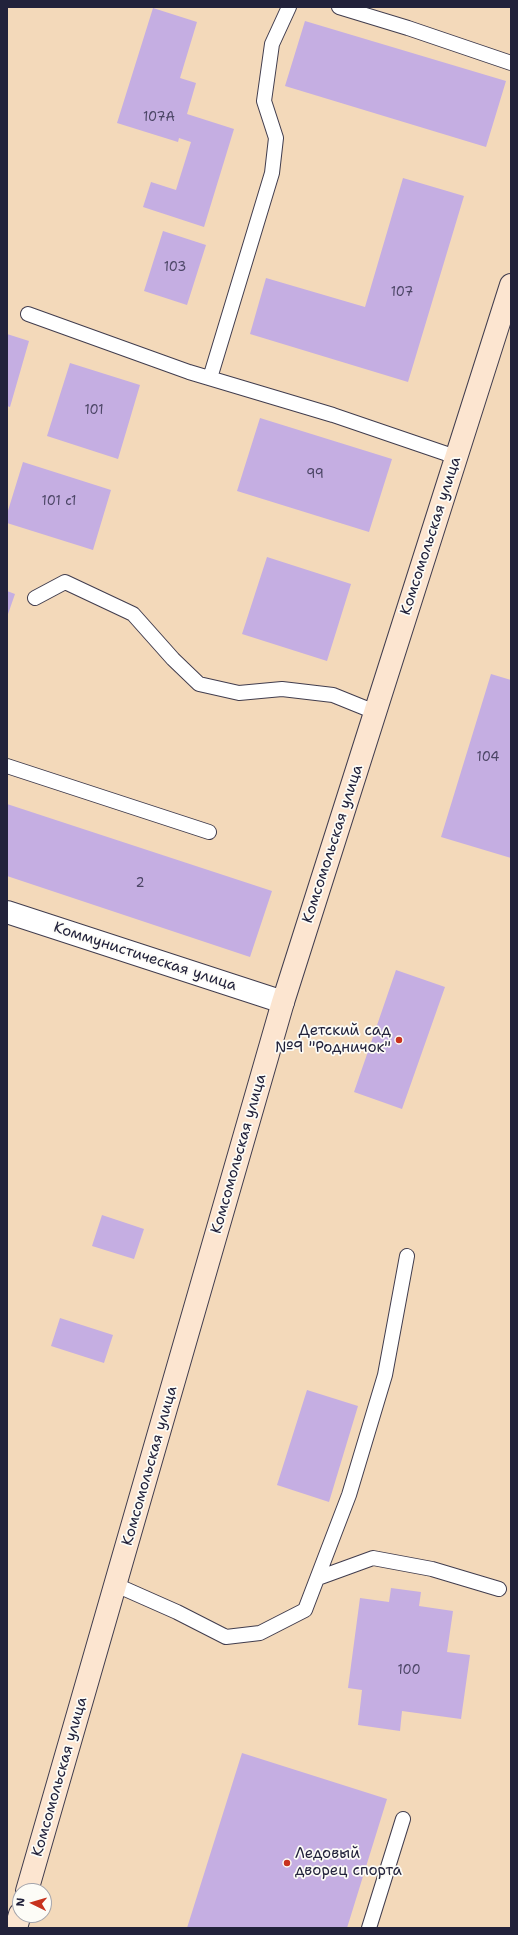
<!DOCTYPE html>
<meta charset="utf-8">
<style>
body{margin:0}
#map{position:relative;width:518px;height:1935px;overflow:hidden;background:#f3d9ba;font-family:"Shantell Sans",sans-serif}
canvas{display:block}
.frame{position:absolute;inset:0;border:8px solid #22223b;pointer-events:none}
.north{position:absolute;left:12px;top:1883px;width:40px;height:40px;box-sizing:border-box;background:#fdfcf7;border:1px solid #a5a5ac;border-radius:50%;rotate:275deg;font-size:11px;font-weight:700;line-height:16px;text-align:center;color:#22223b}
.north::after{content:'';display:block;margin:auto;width:14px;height:18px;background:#c8321e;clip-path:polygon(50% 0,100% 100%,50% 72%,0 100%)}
</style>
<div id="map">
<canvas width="518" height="1935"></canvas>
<div class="frame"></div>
<div class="north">N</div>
</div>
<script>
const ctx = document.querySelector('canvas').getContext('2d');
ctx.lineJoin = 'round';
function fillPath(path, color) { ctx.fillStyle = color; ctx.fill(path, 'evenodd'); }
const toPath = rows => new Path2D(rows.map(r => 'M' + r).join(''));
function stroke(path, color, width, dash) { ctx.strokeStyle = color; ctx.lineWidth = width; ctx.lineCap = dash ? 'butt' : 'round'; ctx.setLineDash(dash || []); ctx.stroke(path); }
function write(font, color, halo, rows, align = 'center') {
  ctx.font = font + ' "Shantell Sans",sans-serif'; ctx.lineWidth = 3.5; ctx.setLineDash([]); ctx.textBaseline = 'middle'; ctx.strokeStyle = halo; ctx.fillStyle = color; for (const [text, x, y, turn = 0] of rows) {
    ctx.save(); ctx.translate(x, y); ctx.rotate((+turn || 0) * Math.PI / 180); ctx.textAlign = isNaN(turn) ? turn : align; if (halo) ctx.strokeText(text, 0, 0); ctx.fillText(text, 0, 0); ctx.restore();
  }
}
const building = toPath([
 [153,8,197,22,180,78,196,83,187,114,234,129,204,227,143,207,151,182,176,190,191,142,179,138,178,142,117,123],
 [305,21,506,81,486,147,285,86],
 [403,178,464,196,408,382,250,334,266,278,365,307],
 [163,231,206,245,187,305,144,291],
 [7,334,29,341,10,407,7,406],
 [70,363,140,385,118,459,47,436],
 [260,418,392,459,369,532,237,491],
 [23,462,111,490,93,550,7,523,7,514],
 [267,557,351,584,327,661,242,634],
 [7,591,15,594,7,617],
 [491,674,511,680,511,858,441,837],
 [7,804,272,891,250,957,7,876],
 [396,970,445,987,402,1109,354,1092],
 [102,1215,144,1229,134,1259,92,1246],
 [60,1318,113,1335,104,1363,51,1346],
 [307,1390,358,1406,329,1502,277,1485],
 [391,1588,421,1592,419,1606,453,1611,447,1652,470,1655,461,1719,402,1711,400,1731,358,1725,362,1690,348,1688,360,1598,389,1602],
 [242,1753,387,1799,347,1928,187,1928]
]);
const service = toPath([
 [339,7,408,28,511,63],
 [28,314,189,372,333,415,456,457],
 [210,378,272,173,276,138,264,101,272,44,289,7],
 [35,598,65,582,133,614,173,659,199,684,239,693,282,689,333,695,375,712],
 [7,766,209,832],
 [318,1578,373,1558,432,1569,499,1589],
 [116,1585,177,1612,226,1637,260,1633,305,1610,349,1495,385,1375,407,1256],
 [369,1928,403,1819]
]);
const tertiary = toPath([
 [7,912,283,1002]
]);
const secondary = toPath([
 [27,1891,283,1002,511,285],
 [16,1928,20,1914]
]);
const markers = [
 [399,1040,4,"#c8321e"],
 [287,1863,4,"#c8321e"]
];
const numberNames = [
 ["107А",159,118],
 ["103",175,268],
 ["107",402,293],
 ["101",94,411],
 ["99",315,475],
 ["101 с1",59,502],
 ["104",488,758],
 ["2",140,884],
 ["100",409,1671]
];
const streetNames = [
 ["Комсомольская улица",431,536,-72],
 ["Комсомольская улица",333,844,-72],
 ["Коммунистическая улица",145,957,18],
 ["Комсомольская улица",239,1154,-74],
 ["Комсомольская улица",150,1466,-74],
 ["Комсомольская улица",60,1777,-74]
];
const poiNames = [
 ["Детский сад",391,1031],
 ["№9 \"Родничок\"",391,1048],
 ["Ледовый",295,1854,"left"],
 ["дворец спорта",295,1871,"left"]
];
fillPath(building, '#c5aee2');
stroke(service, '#413d4e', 16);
stroke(tertiary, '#413d4e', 24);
stroke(secondary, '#413d4e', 24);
stroke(service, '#fff', 14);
stroke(tertiary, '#fff', 22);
stroke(secondary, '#fce5d0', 22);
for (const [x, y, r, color] of markers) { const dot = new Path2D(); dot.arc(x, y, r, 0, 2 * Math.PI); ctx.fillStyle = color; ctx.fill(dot); stroke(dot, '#fdfcf7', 1.5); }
write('13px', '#4b4565', null, numberNames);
write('15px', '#22223b', '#fdfcf7', streetNames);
write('15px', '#22223b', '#fdfcf7', poiNames, 'right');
</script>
